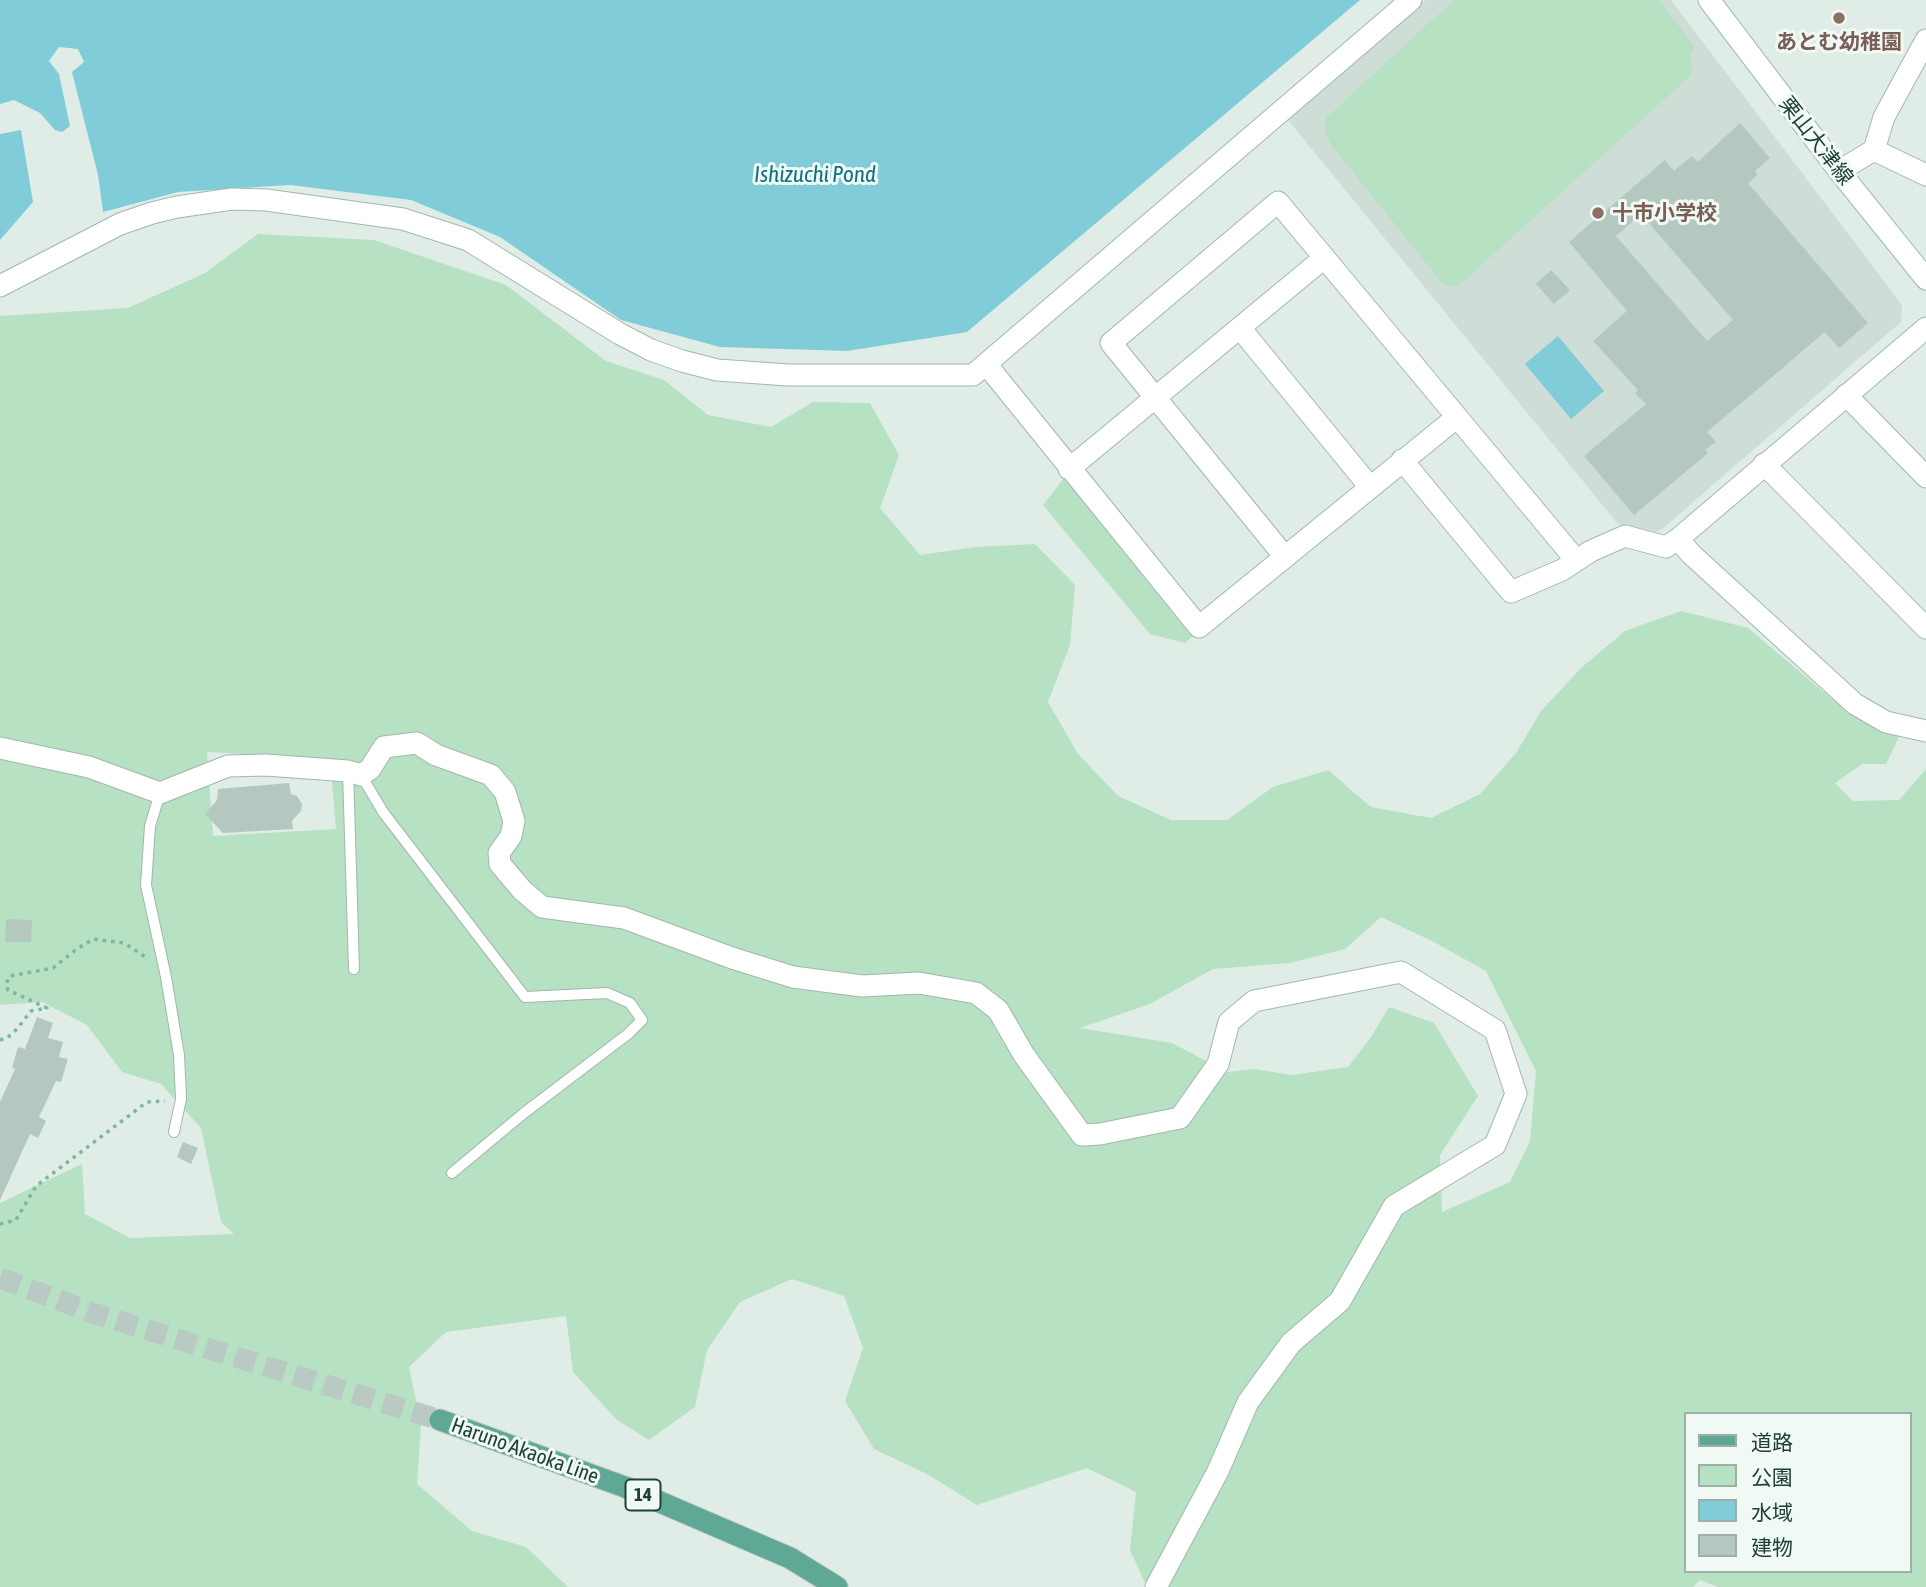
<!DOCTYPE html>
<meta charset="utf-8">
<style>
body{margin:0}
#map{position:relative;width:1926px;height:1587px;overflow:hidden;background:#e0ede7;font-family:"Asap Condensed","Noto Sans JP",sans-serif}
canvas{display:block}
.legend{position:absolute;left:1684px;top:1412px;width:228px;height:161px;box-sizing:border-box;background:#f1f9f5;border:2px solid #9dafa9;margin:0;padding:9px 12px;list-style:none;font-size:21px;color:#1f4037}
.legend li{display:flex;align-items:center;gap:14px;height:35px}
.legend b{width:35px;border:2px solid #9dafa9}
</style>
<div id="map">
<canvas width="1926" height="1587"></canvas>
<ul class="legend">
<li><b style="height:9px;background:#5fa895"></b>道路</li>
<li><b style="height:19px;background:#b6e1c2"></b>公園</li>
<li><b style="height:19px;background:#81ccd9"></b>水域</li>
<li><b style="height:19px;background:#b5c8c0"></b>建物</li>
</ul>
</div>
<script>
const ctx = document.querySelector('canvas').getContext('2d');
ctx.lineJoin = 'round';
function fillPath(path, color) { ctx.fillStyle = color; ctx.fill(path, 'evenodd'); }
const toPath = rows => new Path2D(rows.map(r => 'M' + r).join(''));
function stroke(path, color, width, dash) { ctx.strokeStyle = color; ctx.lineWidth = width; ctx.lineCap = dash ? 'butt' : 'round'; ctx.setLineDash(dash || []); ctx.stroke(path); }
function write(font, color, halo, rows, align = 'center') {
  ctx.font = font + ' "Asap Condensed","Noto Sans JP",sans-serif'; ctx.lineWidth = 6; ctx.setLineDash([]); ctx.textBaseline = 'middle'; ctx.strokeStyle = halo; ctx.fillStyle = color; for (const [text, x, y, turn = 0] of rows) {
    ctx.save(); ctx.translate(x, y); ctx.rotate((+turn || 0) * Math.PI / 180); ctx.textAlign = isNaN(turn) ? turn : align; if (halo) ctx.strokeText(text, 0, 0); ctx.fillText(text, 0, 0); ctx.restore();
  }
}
const built = toPath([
 [1426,0,1671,0,1902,305,1901,322,1662,529,1652,534,1618,524,1288,120]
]);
const green = toPath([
 [1454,0,1659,0,1695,47,1690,56,1693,69,1689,77,1457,287,1446,285,1439,279,1331,145,1325,132,1326,118],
 [258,234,374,240,506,285,606,361,664,380,708,415,771,427,813,402,870,403,899,455,880,508,920,555,976,547,1035,544,1075,585,1070,645,1048,702,1078,754,1118,796,1171,820,1227,820,1273,787,1328,770,1371,807,1431,818,1480,794,1516,753,1541,711,1581,668,1625,631,1681,611,1748,628,1845,710,1899,737,1886,764,1862,764,1835,783,1853,801,1899,800,1926,769,1926,1587,1718,1587,1700,1580,1693,1587,1147,1587,1130,1550,1136,1492,1087,1468,977,1505,927,1474,874,1449,845,1401,863,1348,844,1296,792,1279,740,1302,707,1350,695,1407,649,1440,617,1420,573,1372,566,1316,446,1332,409,1367,421,1425,417,1484,472,1531,526,1547,568,1587,0,1587,0,1203,82,1164,85,1214,130,1238,234,1234,221,1222,201,1128,161,1084,122,1072,87,1025,42,1002,0,1005,0,316,128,308,205,273],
 [207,752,330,759,336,829,213,836],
 [1381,917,1434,942,1486,971,1536,1071,1530,1141,1510,1182,1442,1212,1440,1155,1478,1096,1434,1023,1389,1007,1371,1037,1348,1067,1292,1075,1254,1069,1227,1072,1172,1043,1080,1028,1150,1004,1213,969,1290,963,1345,949],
 [1686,1414,1910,1414,1910,1571,1686,1571],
 [1064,478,1192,637,1185,643,1150,634,1043,505]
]);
const water = toPath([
 [0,0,1360,0,967,332,847,351,720,347,621,320,500,237,411,200,290,185,178,192,103,212,98,175,72,72,84,62,78,49,59,47,49,61,59,74,70,126,62,132,55,130,40,113,14,100,0,104],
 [21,130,33,202,0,240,0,134],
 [1558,336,1604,391,1571,419,1525,364]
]);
const building = toPath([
 [1740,123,1770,158,1755,171,1757,175,1748,183,1868,323,1839,348,1825,332,1707,432,1716,442,1705,450,1708,453,1634,515,1584,456,1646,404,1635,393,1638,390,1593,341,1627,311,1569,242,1665,160,1674,171,1692,156,1698,162],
 [1641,214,1733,320,1707,341,1616,236],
 [1551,270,1570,290,1554,304,1536,284],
 [289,783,291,794,297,796,302,804,301,811,292,821,293,829,223,833,205,814,217,800,218,789],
 [6,919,32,920,31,942,5,942],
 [37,1017,53,1023,48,1038,63,1042,59,1057,68,1059,61,1082,56,1081,39,1117,46,1121,38,1138,30,1134,0,1200,0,1102,15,1069,12,1068,18,1047,25,1049],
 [183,1142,198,1148,191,1164,177,1157]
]);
const primaryTunnel = toPath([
 [0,1278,93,1313,440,1420]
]);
const path = toPath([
 [0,1040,7,1038,17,1029,31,1011,47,1008,8,990,6,984,10,976,53,968,77,949,93,939,124,943,147,958],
 [0,1224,16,1220,36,1186,147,1102,165,1101]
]);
const service = toPath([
 [348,771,354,969],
 [361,775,383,812,525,997,607,993,630,1003,642,1020,628,1034,524,1113,452,1173],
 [160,793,150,826,146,885,166,977,179,1055,181,1099,174,1132]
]);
const minor = toPath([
 [1874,150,1926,175],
 [1839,171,1874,150,1884,117,1926,40],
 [0,286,120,224,152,213,177,207,232,199,266,200,403,219,468,240,620,334,651,350,682,361,717,370,788,375,973,375,1411,0],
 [1240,328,1370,487],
 [1926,328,1678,539,1691,554,1855,704,1886,722,1926,731],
 [986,364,1199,627,1457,417,1278,202,1111,343,1285,557],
 [1846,395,1926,477],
 [1457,417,1576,560],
 [1402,460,1511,592,1562,570,1591,551,1625,536,1666,547,1678,539],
 [1764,464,1926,628],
 [1069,469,1324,258],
 [0,748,89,767,160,793,228,766,266,765,348,771,361,775,370,769,384,747,417,743,436,755,491,775,505,792,514,821,511,836,499,853,500,864,522,890,542,907,624,918,732,958,793,977,862,986,919,983,976,993,998,1010,1024,1055,1082,1135,1100,1134,1180,1118,1218,1064,1229,1022,1254,1001,1401,972,1495,1030,1516,1094,1495,1145,1394,1206,1340,1301,1291,1343,1248,1402,1218,1471,1156,1587]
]);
const secondary = toPath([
 [1709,0,1839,171,1926,279]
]);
const primary = toPath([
 [440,1420,625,1487,790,1558,837,1587]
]);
const markers = [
 [1839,18,7,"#8d6e63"],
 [1598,213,7,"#8d6e63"]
];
const shields = [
 [643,1495,35]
];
const shieldNames = [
 ["14",643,1495]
];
const educationNames = [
 ["あとむ幼稚園",1839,42],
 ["十市小学校",1612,213,"left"]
];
const streetNames = [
 ["栗山大津線",1816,141,52],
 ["Haruno Akaoka Line",525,1451,20]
];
const waterNames = [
 ["Ishizuchi Pond",815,175]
];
fillPath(built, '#ceddd6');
fillPath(green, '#b6e1c2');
fillPath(water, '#81ccd9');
fillPath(building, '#b5c8c0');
stroke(primaryTunnel, '#b9cac4', 21, [21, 10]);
stroke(service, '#a2b6af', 12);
stroke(minor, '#a2b6af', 23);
stroke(secondary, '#9dbab0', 23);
stroke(primary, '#c0cac7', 23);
stroke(path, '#7db5a3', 3.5, [3.5, 5]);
stroke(service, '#fff', 10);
stroke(minor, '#fff', 21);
stroke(secondary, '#fff', 21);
stroke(primary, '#5fa895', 21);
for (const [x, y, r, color] of markers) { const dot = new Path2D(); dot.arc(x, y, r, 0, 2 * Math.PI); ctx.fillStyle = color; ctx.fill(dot); stroke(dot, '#f1f9f5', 2.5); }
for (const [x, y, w] of shields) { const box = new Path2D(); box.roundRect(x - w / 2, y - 15.5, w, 31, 5); ctx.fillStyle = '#f1f9f5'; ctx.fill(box); stroke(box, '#1f4037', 2); }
write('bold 19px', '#1f4037', null, shieldNames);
write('bold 21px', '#785e54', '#f1f9f5', educationNames);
write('21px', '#1f4037', '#f1f9f5', streetNames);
write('italic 23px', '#117183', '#f1f9f5', waterNames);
</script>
